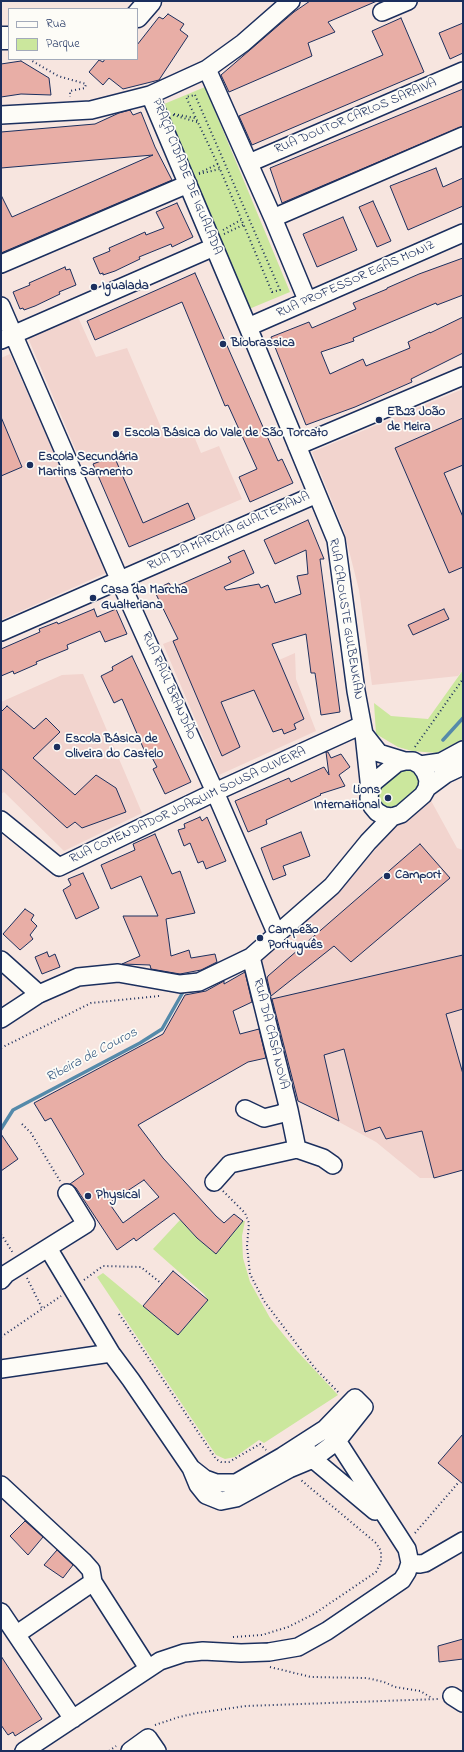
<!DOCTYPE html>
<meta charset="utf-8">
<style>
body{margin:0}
#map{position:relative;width:464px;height:1752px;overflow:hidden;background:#f7e5df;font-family:"Indie Flower",sans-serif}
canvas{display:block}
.frame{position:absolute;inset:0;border:2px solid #1b2f5e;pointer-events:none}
.legend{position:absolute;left:8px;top:8px;width:130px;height:52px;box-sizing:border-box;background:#fdfcf7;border:1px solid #a3aaba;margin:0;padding:5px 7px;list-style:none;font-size:12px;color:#1b2f5e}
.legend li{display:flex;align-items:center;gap:8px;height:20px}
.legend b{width:20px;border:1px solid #a3aaba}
</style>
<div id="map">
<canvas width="464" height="1752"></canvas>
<div class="frame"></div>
<ul class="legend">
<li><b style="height:5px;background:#fdfcf7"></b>Rua</li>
<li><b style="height:11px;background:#cbe79d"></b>Parque</li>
</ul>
</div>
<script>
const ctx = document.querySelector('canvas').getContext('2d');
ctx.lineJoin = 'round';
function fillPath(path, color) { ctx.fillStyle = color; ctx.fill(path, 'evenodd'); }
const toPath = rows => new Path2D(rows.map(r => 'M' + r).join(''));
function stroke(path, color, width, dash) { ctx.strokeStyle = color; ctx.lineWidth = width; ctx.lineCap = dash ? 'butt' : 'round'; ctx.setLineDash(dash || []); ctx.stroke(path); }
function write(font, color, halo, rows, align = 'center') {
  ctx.font = font + ' "Indie Flower",sans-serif'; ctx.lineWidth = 3.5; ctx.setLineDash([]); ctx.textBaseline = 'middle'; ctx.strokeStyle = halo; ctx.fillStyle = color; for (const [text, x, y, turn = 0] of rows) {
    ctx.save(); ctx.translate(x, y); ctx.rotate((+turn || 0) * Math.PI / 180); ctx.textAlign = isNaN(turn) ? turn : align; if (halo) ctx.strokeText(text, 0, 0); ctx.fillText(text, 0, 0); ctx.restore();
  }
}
const built = toPath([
 [78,317,96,357,127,348,166,439,191,429,201,453,219,446,242,499,129,547,90,456,80,460,28,338],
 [10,354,108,572,1,620,1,358],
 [463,389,463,670,458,676,372,685,359,590,344,531,312,452],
 [234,616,279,660,295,653,296,679,316,731,219,775,163,644],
 [83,674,142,813,64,851,4,792,1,794,1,702,62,675],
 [429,797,457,848,463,850,463,1170,434,1178,420,1178,376,1142,291,1096,257,970,261,959,337,893,403,818]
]);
const green = toPath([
 [205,87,290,292,249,309,164,104],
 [463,670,463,739,437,753,412,751,398,747,376,734,374,703,391,716,428,719],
 [411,767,421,778,419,788,403,806,392,809,383,805,378,795,378,789,401,768],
 [180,1220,197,1238,216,1254,243,1221,245,1221,242,1236,243,1258,250,1282,270,1318,296,1350,338,1395,264,1443,259,1440,235,1457,225,1459,216,1455,97,1277,103,1273,178,1335,208,1300,204,1294,153,1249]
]);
const stream = toPath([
 [443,740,463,718],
 [1,1129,13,1110,140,1043,162,1029,183,992]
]);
const building = toPath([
 [310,1,377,1,328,22,335,32,308,43,312,56,229,92,221,75,294,12,310,1],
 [168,14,184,24,180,30,188,36,159,80,123,89,109,78,103,85,89,72,99,60,103,62,105,59,137,59,137,45,159,17,163,19,168,14],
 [401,18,424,72,252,145,239,116,383,55,372,31,401,18],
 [463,23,463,53,450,59,439,33,463,23],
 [21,61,49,78,51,95,21,94,1,97,1,64,21,61],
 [463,89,463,126,282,203,270,168,463,89],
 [130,110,133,115,141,112,155,147,172,180,1,253,1,195,12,217,153,155,1,168,1,132,95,124,119,113,130,110],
 [436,168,443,187,463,178,463,206,408,230,390,186,436,168],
 [373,201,391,241,377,247,359,207,373,201],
 [177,203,193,237,172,247,171,244,139,257,140,259,115,271,103,275,103,273,100,274,93,258,110,251,109,248,134,237,145,232,146,235,164,228,156,212,177,203],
 [343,217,357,250,317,267,303,234,343,217],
 [463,258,463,295,437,305,436,303,353,338,354,341,321,352,330,374,363,359,366,366,410,348,408,342,430,332,430,333,463,317,463,353,411,379,412,382,355,407,306,425,271,337,309,322,312,328,356,309,353,303,387,289,387,288,419,274,463,258],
 [65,267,66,270,70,269,76,285,59,292,60,294,35,306,24,310,23,308,20,309,13,292,30,285,29,283,65,267],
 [195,273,278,461,282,459,293,483,250,502,239,477,257,469,228,405,225,406,182,302,95,340,87,321,195,273],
 [1,417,22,467,1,476,1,417],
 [463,418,463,465,444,473,463,517,463,567,449,573,395,448,463,418],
 [114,456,143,523,188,503,195,519,129,547,93,464,114,456],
 [308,520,324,559,320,559,340,712,321,715,315,673,311,673,306,634,272,644,304,719,294,724,296,729,284,734,282,729,273,732,254,690,221,702,240,747,222,756,173,641,178,639,154,590,169,583,172,588,231,562,228,557,244,550,254,573,224,587,226,590,259,584,261,588,268,585,275,603,301,594,297,576,308,574,306,550,275,564,264,540,308,520],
 [94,609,97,617,116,609,127,634,105,642,100,631,67,645,68,649,36,662,37,664,14,674,13,671,1,676,1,649,40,632,39,629,57,622,58,624,94,609],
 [444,609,449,619,413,635,408,625,444,609],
 [132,656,191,782,165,794,153,769,157,767,148,750,145,752,122,699,114,703,101,676,113,670,112,667,132,656],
 [7,706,34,729,46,718,60,732,33,758,75,795,96,775,116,788,126,812,82,828,75,822,67,828,1,768,1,712,7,706],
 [326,752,328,752,331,758,341,754,350,767,339,775,345,786,320,794,321,795,266,820,267,824,248,832,235,801,289,778,291,782,324,767,329,775,326,752],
 [200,817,202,821,207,817,226,861,206,869,203,861,198,863,190,843,184,846,178,830,185,828,184,824,200,817],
 [301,832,310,856,283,866,286,875,273,880,261,848,301,832],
 [155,834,172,874,180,871,195,913,166,919,171,956,189,950,191,958,215,954,217,962,201,970,180,974,151,969,150,965,122,964,140,956,123,916,158,916,141,876,111,889,101,865,135,850,133,844,155,834],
 [420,844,450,878,351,962,334,946,271,996,267,978,268,976,420,844],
 [83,873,99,908,76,919,63,890,71,885,68,879,83,873],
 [25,909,34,915,31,920,37,926,30,935,33,939,20,950,3,934,25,909],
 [47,952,49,957,55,954,60,967,42,974,35,957,47,952],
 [463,955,463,1009,446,1014,463,1074,463,1170,434,1178,422,1131,386,1139,380,1127,365,1132,344,1049,324,1055,339,1121,298,1101,272,999,463,955],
 [245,972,252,1002,233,1011,240,1034,259,1029,266,1058,248,1062,138,1125,163,1158,216,1216,224,1223,234,1214,243,1221,216,1254,197,1238,174,1213,136,1241,134,1238,117,1250,76,1188,70,1184,84,1174,51,1118,45,1121,34,1103,163,1034,185,995,206,991,224,981,224,984,245,972],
 [144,1180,159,1197,123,1223,109,1203,144,1180],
 [1,1134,18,1159,1,1171,1,1134],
 [173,1271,208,1300,178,1335,143,1306,173,1271],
 [463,1434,463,1484,438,1463,463,1434],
 [25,1521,43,1537,28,1555,10,1536,25,1521],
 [57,1550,73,1565,63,1578,44,1565,57,1550],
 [463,1639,463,1659,439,1662,438,1646,463,1639],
 [1,1656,42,1719,15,1736,13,1732,8,1735,1,1725,1,1656]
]);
const path = toPath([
 [29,59,58,76,86,84,85,88,70,91,70,97],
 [195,95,280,290,272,292,220,169,186,97,195,95],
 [174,114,195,118],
 [173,115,197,122],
 [199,173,218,164],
 [199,174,220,169],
 [223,230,241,220],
 [224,234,243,225],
 [415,747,463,679],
 [1,1048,91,1003,159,996],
 [22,1124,31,1133,60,1181],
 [223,1191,245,1213,249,1223,247,1246,250,1274,264,1301,314,1367,340,1394],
 [1,1234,13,1253],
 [27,1278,42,1308],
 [84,1280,103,1266,141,1267,162,1284],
 [119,1314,216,1459,221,1462,229,1462,260,1444,266,1450],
 [1,1337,61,1296],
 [415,1533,458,1483],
 [233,1637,262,1635,288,1627,314,1614,376,1572,381,1562,381,1551,376,1543,301,1480],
 [270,1667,311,1677,367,1678,384,1682,395,1687,420,1691,432,1698],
 [155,1725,179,1717,197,1713,246,1706,438,1699],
 [109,1751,116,1746]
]);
const minor = toPath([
 [382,12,408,1],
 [207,69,273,218,307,300],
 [150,95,248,327,336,540,356,691,364,734,370,790],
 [1,115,91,110,150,95,207,69,243,43,291,1],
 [249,163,463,71],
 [273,218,463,136],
 [1,264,188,184],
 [1,306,120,581,215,792,277,935],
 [248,327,463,233],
 [1,340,214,247],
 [297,446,463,376],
 [1,632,317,494],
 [364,734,379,753,405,761],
 [405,761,413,761,420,765,425,772,428,780,427,788,423,795,401,814,392,817,384,816,377,812,372,806,369,798,370,790,374,782,397,763,405,761],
 [420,765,441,762,463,750],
 [427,788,446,774,463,766],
 [1,820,59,867,215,792,362,725],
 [1,960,39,994],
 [1,1019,39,994,78,977,118,973,180,984,199,982,251,957,332,886,368,842,392,817],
 [245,1109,264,1118,280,1114,289,1110,251,957],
 [289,1110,297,1149,323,1158,333,1165],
 [214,1182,230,1164,297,1149],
 [48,1248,111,1353,131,1380,191,1468,198,1485,206,1495,221,1501,236,1498,289,1469,313,1459,337,1441,364,1407,355,1398,325,1429],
 [1,1280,6,1274,86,1224,67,1193],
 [1,1369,111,1353],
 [307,1450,313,1459,375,1511],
 [1,1485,83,1561,91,1570,93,1582,148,1668],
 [410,1563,420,1564,425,1563,463,1541],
 [1,1612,73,1719],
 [17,1634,93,1582],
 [452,1696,463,1703],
 [24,1751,160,1661,184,1653,203,1651,241,1653,269,1652,298,1647,327,1631,402,1580,407,1572,410,1563,407,1549,334,1436,325,1429,283,1456,236,1483,216,1483,205,1479,191,1468],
 [130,1751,148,1738,157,1751]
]);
const major = toPath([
 [137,16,150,1],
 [1,38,9,38]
]);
const markers = [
 [94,287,4,"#1b2f5e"],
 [223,344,4,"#1b2f5e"],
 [379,420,4,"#1b2f5e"],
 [116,434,4,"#1b2f5e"],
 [30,465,4,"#1b2f5e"],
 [93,598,4,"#1b2f5e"],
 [57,747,4,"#1b2f5e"],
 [388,798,4,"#1b2f5e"],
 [387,876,4,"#1b2f5e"],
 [260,938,4,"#1b2f5e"],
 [88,1196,4,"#1b2f5e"]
];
const streetNames = [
 ["RUA DOUTOR CARLOS SARAIVA",356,117,-23],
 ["PRAÇA CIDADE DE IGUALADA",186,177,68],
 ["RUA PROFESSOR EGAS MONIZ",356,280,-24],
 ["RUA DA MARCHA GUALTERIANA",229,532,-24],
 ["RUA CALOUSTE GULBENKIAN",345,619,81],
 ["RUA RAÚL BRANDÃO",168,686,66],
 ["RUA COMENDADOR JOAQUIM SOUSA OLIVEIRA",188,806,-25],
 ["RUA DA CASA NOVA",270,1034,76]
];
const poiNames = [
 ["Igualada",102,287],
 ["Biobrassica",231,344],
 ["EB23 João",387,413],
 ["de Meira",387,428],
 ["Escola Básica do Vale de São Torcato",124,434],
 ["Escola Secundária",38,458],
 ["Martins Sarmento",38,473],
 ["Casa da Marcha",101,591],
 ["Gualteriana",101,606],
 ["Escola Básica de",65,740],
 ["Oliveira do Castelo",65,755],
 ["Lions",380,791,"right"],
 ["International",380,806,"right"],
 ["Camport",395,876],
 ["Campeão",268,931],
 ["Português",268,946],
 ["Physical",96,1196]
];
const waterNames = [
 ["Ribeira de Couros",92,1056,-28]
];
fillPath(built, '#f2d4ce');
fillPath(green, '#cbe79d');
stroke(stream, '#558aaa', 3.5);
fillPath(building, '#e8aea6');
stroke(building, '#1b2f5e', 1);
stroke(minor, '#1b2f5e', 20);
stroke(major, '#1b2f5e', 25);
stroke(path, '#1b2f5e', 2, [1, 3]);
stroke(minor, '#fdfcf7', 17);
stroke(major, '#fdfcf7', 22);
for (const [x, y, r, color] of markers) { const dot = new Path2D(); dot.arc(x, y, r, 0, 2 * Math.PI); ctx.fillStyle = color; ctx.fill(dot); stroke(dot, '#fdfcf7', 1.5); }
write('13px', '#1b2f5e', '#fdfcf7', streetNames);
write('bold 13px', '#1b2f5e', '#fdfcf7', poiNames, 'left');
write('italic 14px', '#385c84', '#fdfcf7', waterNames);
</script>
